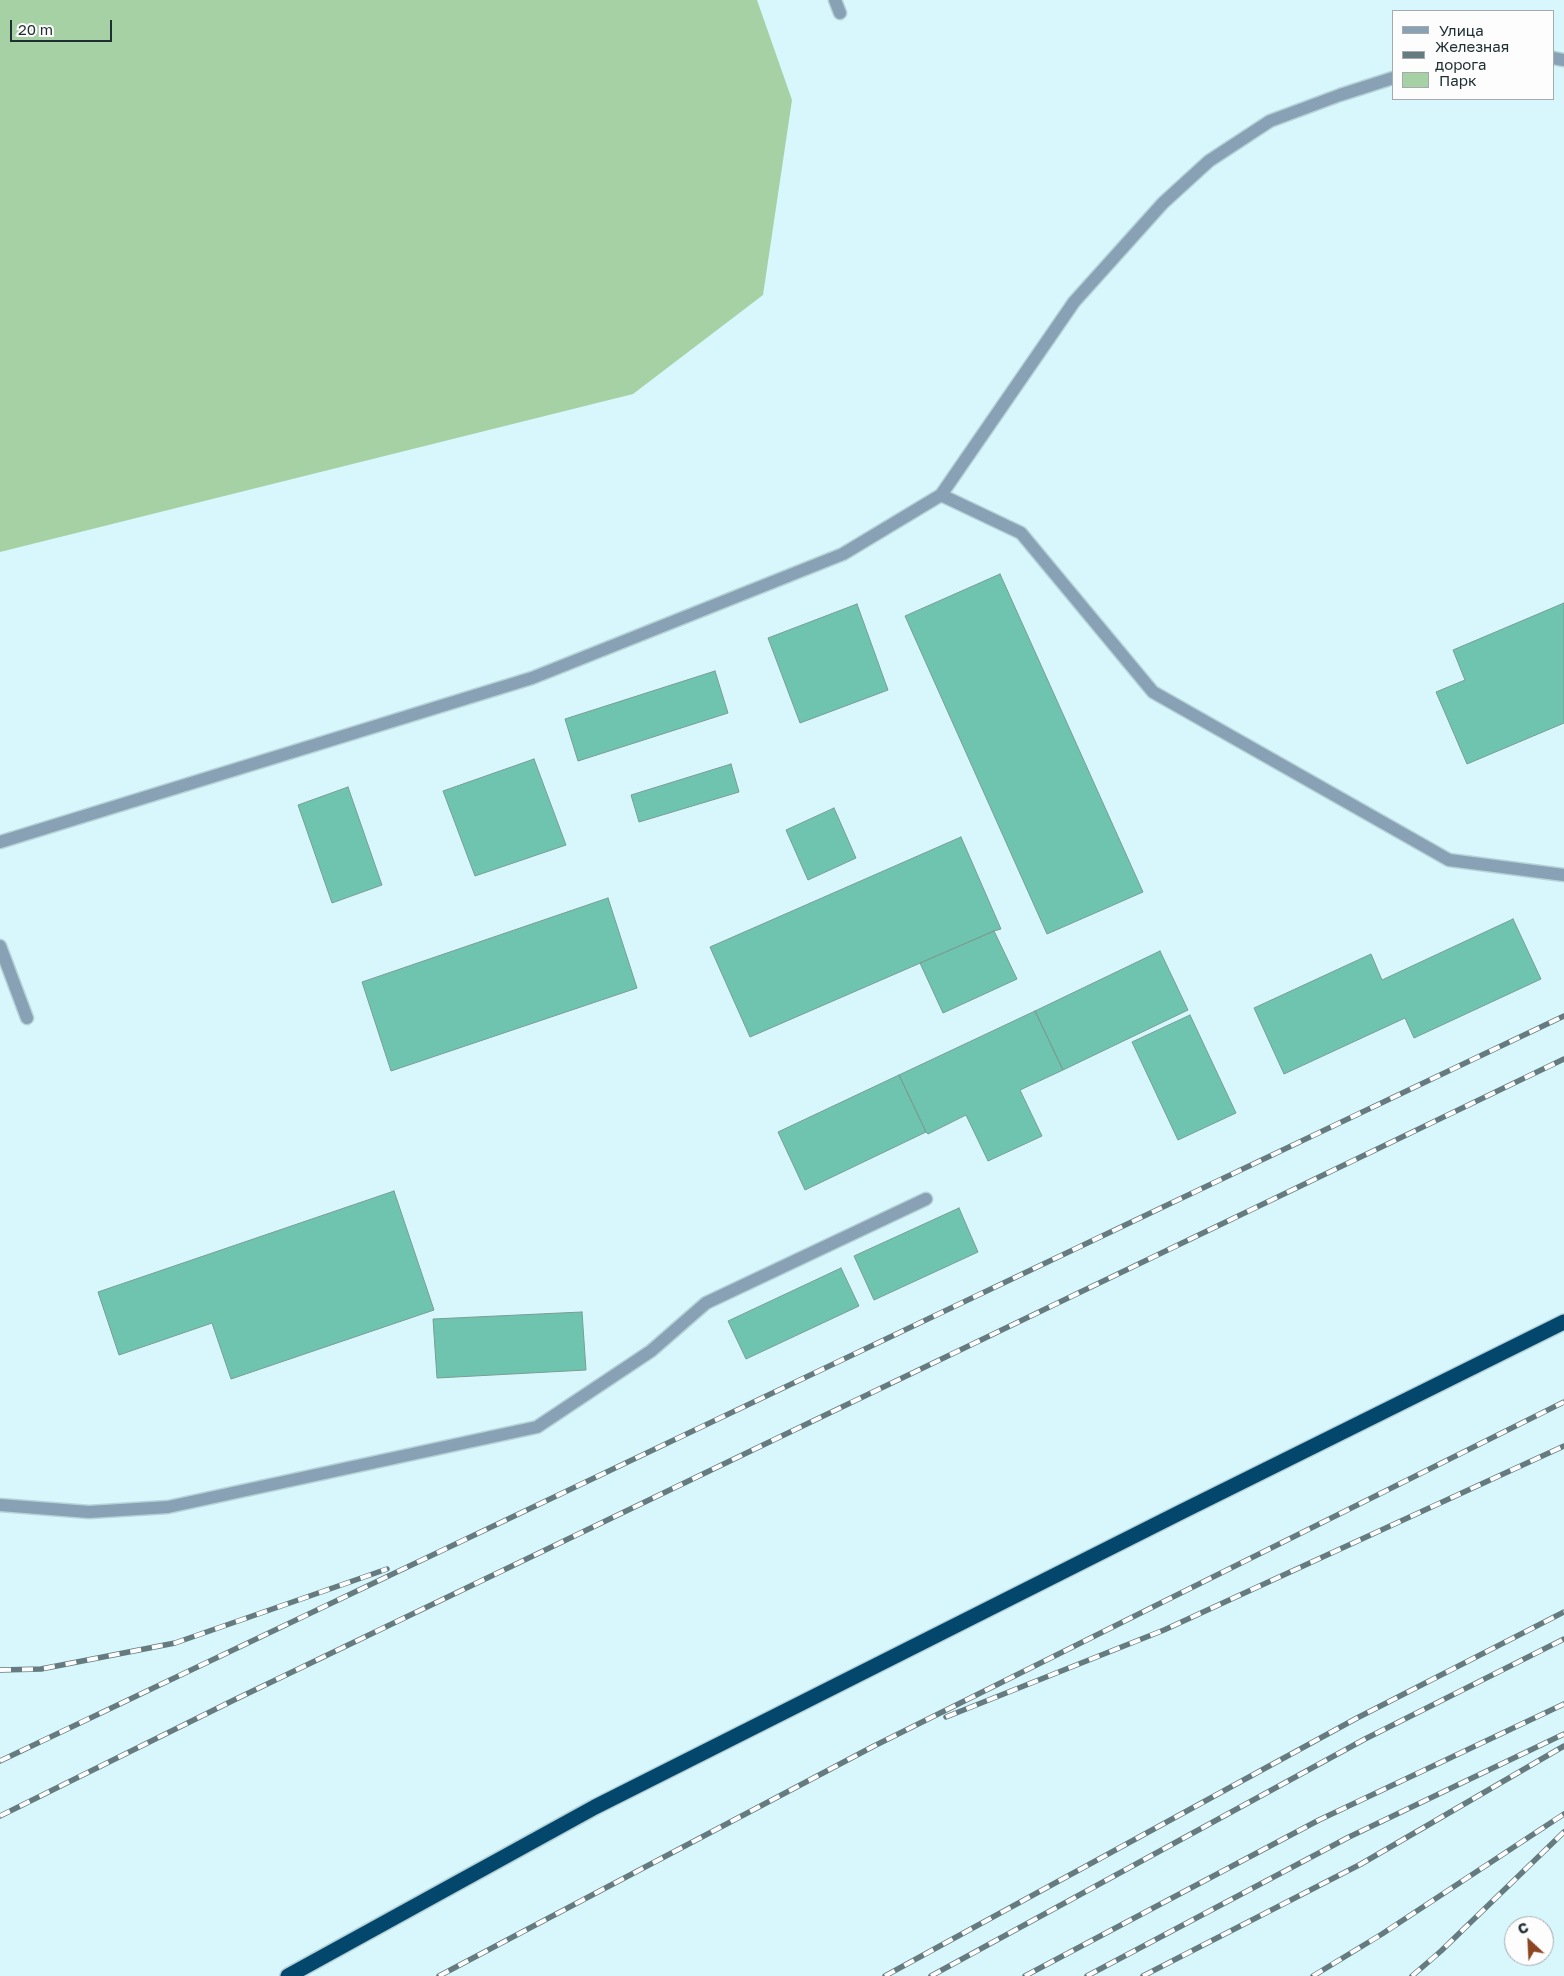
<!DOCTYPE html>
<meta charset="utf-8">
<style>
body{margin:0}
#map{position:relative;width:1564px;height:1976px;overflow:hidden;background:#d7f7fc;font-family:"Golos Text",sans-serif}
canvas{display:block}
.legend{position:absolute;left:1392px;top:10px;width:162px;height:90px;box-sizing:border-box;background:#fdfdfd;border:1px solid #a5abac;margin:0;padding:6px 9px;list-style:none;font-size:15px;color:#202f32}
.legend li{display:flex;align-items:center;gap:10px;height:25px}
.legend b{width:25px;border:1px solid #a5abac}
.north{position:absolute;left:1504px;top:1916px;width:50px;height:50px;box-sizing:border-box;background:#fdfdfd;border:1px solid #a5abac;border-radius:50%;rotate:335deg;font-size:14px;font-weight:700;line-height:20px;text-align:center;color:#202f32}
.north::after{content:'';display:block;margin:auto;width:18px;height:22px;background:#8c4520;clip-path:polygon(50% 0,100% 100%,50% 72%,0 100%)}
.scale{position:absolute;left:10px;top:20px;width:102px;height:22px;box-sizing:border-box;border:2px solid #202f32;border-top:0;padding-left:6px;font-size:15px;line-height:18px;white-space:nowrap;color:#202f32;-webkit-text-stroke:4px #fdfdfd;paint-order:stroke}
</style>
<div id="map">
<canvas width="1564" height="1976"></canvas>
<ul class="legend">
<li><b style="height:6px;background:#88a1b4"></b>Улица</li>
<li><b style="height:6px;background:#667b7f"></b>Железная дорога</li>
<li><b style="height:14px;background:#a5d1a4"></b>Парк</li>
</ul>
<div class="north">С</div>
<div class="scale">20 m</div>
</div>
<script>
const ctx = document.querySelector('canvas').getContext('2d');
ctx.lineJoin = 'round';
function fillPath(path, color) { ctx.fillStyle = color; ctx.fill(path, 'evenodd'); }
const toPath = rows => new Path2D(rows.map(r => 'M' + r).join(''));
function stroke(path, color, width, dash) { ctx.strokeStyle = color; ctx.lineWidth = width; ctx.lineCap = dash ? 'butt' : 'round'; ctx.setLineDash(dash || []); ctx.stroke(path); }
const green = toPath([
 [0,0,757,0,792,100,763,295,633,394,0,552]
]);
const building = toPath([
 [1000,574,1143,892,1047,934,905,616,1000,574],
 [1564,603,1564,723,1467,764,1436,692,1465,680,1453,650,1564,603],
 [857,604,888,690,800,723,768,638,857,604],
 [715,671,728,713,578,761,565,719,715,671],
 [534,759,566,845,475,876,443,791,534,759],
 [731,764,739,792,639,822,631,795,731,764],
 [348,787,382,885,332,903,298,805,348,787],
 [834,808,856,858,808,880,786,830,834,808],
 [961,837,1001,929,994,931,750,1037,710,947,961,837],
 [608,898,637,988,391,1071,362,982,608,898],
 [1513,919,1541,979,1414,1038,1405,1018,1284,1074,1254,1008,1371,954,1382,980,1513,919],
 [994,931,1017,979,943,1013,920,963,994,931],
 [1160,951,1188,1010,1063,1070,1035,1011,1160,951],
 [1035,1011,1063,1070,1020,1090,1042,1136,988,1161,966,1115,928,1134,926,1132,899,1075,1035,1011],
 [1190,1015,1236,1113,1178,1140,1132,1042,1190,1015],
 [899,1075,926,1132,805,1190,778,1132,899,1075],
 [394,1191,434,1310,231,1379,212,1323,119,1355,98,1292,394,1191],
 [959,1208,978,1252,874,1300,854,1256,959,1208],
 [841,1268,859,1306,746,1359,728,1321,841,1268],
 [582,1312,586,1370,437,1378,433,1319,582,1312]
]);
const minor = toPath([
 [835,0,840,13],
 [1553,58,1564,60],
 [941,495,1021,533,1153,692,1449,860,1564,875],
 [0,842,532,678,843,554,941,495,1074,302,1163,203,1209,161,1270,121,1340,95,1393,78],
 [0,946,27,1018],
 [0,1505,89,1512,168,1507,537,1427,651,1351,706,1303,926,1199]
]);
const highway = toPath([
 [288,1976,595,1807,1183,1511,1564,1322]
]);
const rail = toPath([
 [0,1670,41,1669,175,1643,387,1569],
 [946,1717,1164,1630,1564,1446],
 [0,1761,1564,1016],
 [0,1816,234,1700,1564,1059],
 [439,1976,874,1746,1564,1402],
 [885,1976,1357,1718,1564,1612],
 [931,1976,1365,1739,1564,1639],
 [1025,1976,1319,1820,1564,1704],
 [1087,1976,1349,1837,1564,1734],
 [1143,1976,1361,1864,1564,1746],
 [1313,1976,1382,1934,1564,1814],
 [1412,1976,1441,1951,1564,1832]
]);
fillPath(green, '#a5d1a4');
fillPath(building, '#6fc4b0');
stroke(building, '#799d93', 1);
stroke(minor, '#b6d3d8', 15);
stroke(highway, '#b6d3d8', 18);
stroke(minor, '#88a1b4', 12);
stroke(highway, '#04476d', 15);
stroke(rail, '#667b7f', 5.5);
stroke(rail, '#fdfdfd', 4, [11]);
</script>
